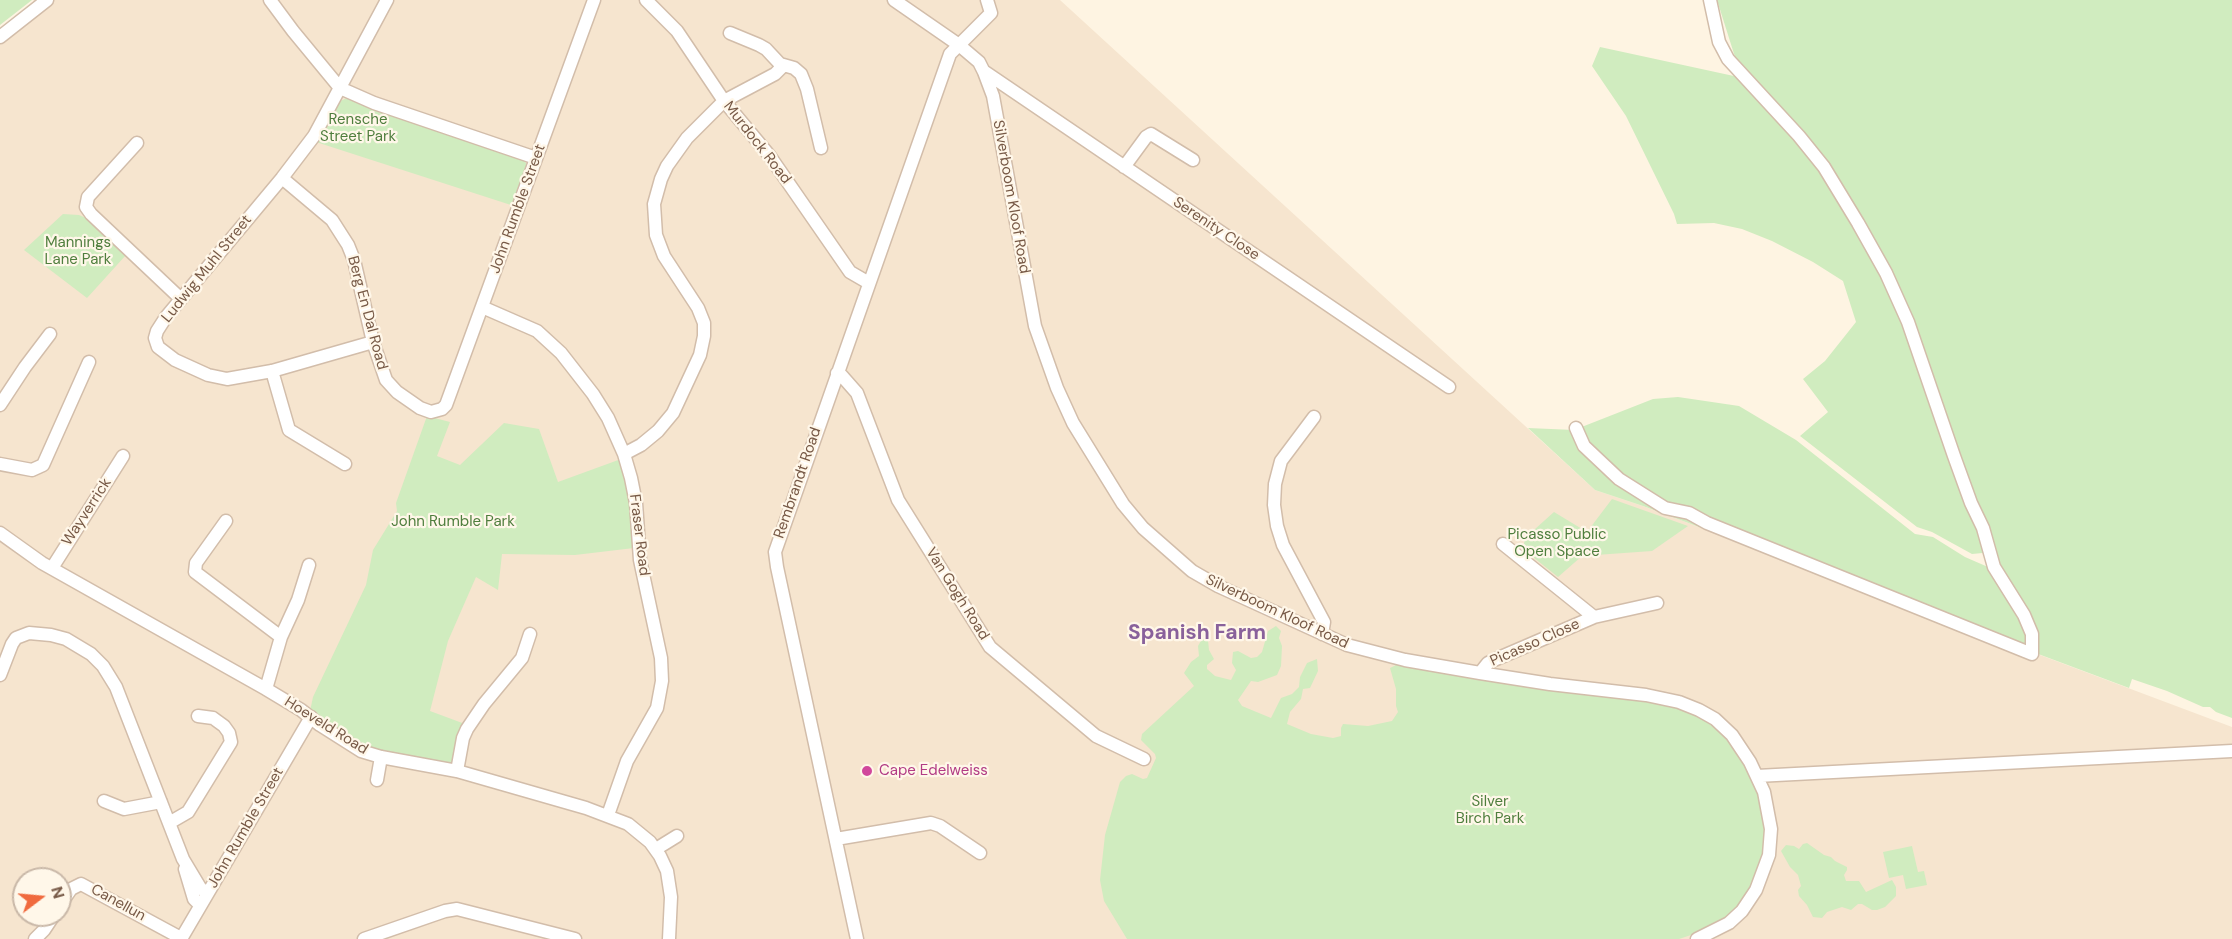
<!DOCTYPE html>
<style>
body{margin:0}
#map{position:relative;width:2232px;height:939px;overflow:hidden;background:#fef4e2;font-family:"DM Sans",sans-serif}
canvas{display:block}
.north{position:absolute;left:12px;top:867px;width:60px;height:60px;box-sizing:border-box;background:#fff7e9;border:2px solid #c9b8a8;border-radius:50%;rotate:74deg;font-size:16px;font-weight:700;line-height:24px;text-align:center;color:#775946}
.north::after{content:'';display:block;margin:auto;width:21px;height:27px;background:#f06a3e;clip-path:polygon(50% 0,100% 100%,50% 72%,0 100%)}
</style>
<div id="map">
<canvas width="2232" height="939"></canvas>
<div class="north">N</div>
</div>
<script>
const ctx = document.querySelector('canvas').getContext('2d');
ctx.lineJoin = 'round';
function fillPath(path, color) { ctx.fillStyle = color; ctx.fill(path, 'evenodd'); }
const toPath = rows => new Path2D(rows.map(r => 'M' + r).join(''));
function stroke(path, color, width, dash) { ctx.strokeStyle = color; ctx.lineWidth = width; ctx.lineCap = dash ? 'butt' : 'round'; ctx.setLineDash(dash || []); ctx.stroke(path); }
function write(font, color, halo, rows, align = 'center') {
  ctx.font = font + ' "DM Sans",sans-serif'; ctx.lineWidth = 4.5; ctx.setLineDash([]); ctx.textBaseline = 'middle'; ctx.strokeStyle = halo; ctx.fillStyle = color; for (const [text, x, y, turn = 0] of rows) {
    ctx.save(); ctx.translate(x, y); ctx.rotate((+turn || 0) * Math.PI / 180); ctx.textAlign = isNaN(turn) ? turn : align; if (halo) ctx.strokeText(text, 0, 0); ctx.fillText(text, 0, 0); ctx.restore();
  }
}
const residential = toPath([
 [33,0,1060,0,1595,490,1643,506,2232,727,2232,939,0,939,0,36,38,5],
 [24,879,60,879,60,915,24,915]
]);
const green = toPath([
 [0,0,32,0,0,25],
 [1717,0,2232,0,2232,718,2216,712,2210,707,2203,707,2167,691,2132,679,2129,688,1643,506,1595,490,1528,428,1574,430,1653,399,1678,397,1739,406,1796,440,1915,534,1933,537,1965,557,1988,567,2010,582,1993,552,1972,554,1932,532,1917,527,1800,436,1828,412,1803,379,1825,361,1856,322,1843,281,1813,262,1772,241,1742,229,1714,223,1677,224,1674,214,1626,116,1592,66,1600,47,1743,78,1749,74,1735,57],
 [347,98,521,158,526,163,527,169,514,206,316,142,338,102],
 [63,214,79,215,86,218,126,255,87,298,24,250],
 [427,416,450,422,437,456,460,465,504,423,539,429,558,482,621,459,631,500,634,548,575,555,502,554,498,590,476,577,448,641,430,711,465,724,453,761,447,765,382,753,351,741,310,711,313,697,366,585,373,550,397,511,396,503],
 [1612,499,1688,526,1652,551,1582,556,1558,577,1523,549,1525,538,1554,512,1587,532],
 [1276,626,1281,631,1279,638,1282,646,1281,666,1277,675,1258,682,1251,681,1238,700,1242,706,1271,718,1281,698,1292,694,1299,687,1300,677,1307,663,1317,659,1318,671,1310,688,1303,689,1301,699,1290,712,1287,724,1311,734,1333,738,1341,736,1341,728,1343,724,1368,726,1392,721,1398,712,1396,706,1396,689,1390,668,1400,663,1526,686,1606,694,1661,701,1708,720,1729,740,1751,771,1764,809,1766,846,1749,895,1729,917,1700,932,1679,939,1127,939,1104,901,1100,880,1105,835,1120,782,1126,776,1132,774,1143,779,1147,778,1156,758,1155,754,1141,740,1142,734,1194,686,1184,673,1191,662,1199,656,1198,646,1202,639,1208,640,1209,650,1214,659,1207,665,1207,669,1215,676,1231,680,1236,670,1232,663,1233,652,1238,651,1251,658,1257,657,1262,652,1268,631],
 [1807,843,1824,855,1831,857,1835,861,1847,867,1847,870,1844,875,1846,881,1859,881,1866,892,1892,880,1896,887,1896,896,1885,907,1877,910,1872,910,1862,904,1858,904,1851,910,1842,907,1827,912,1822,918,1813,917,1807,905,1799,896,1798,890,1801,886,1798,875,1790,867,1781,851,1786,845,1794,846,1799,849,1803,844],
 [1912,846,1918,872,1924,871,1927,885,1906,889,1903,875,1889,878,1883,852]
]);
const minor = toPath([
 [270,0,293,31,340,88,374,103,536,158],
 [646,0,677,31,724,101,769,155,850,272,869,283],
 [894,0,959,45,979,62,984,72,993,96,1035,326,1057,388,1073,423,1123,504,1143,528,1192,571,1218,586,1347,645,1405,660,1480,673,1550,684,1646,695,1679,702,1699,710,1715,719,1732,735,1750,762,1764,792,1771,829,1769,855,1756,890,1742,911,1729,923,1697,939],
 [730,33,759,45,766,49,780,64,794,68,801,74,807,89,821,148],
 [0,37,47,0],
 [985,72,1449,387],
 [137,143,88,197,86,207,91,214,181,299],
 [1124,167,1146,137,1151,134,1193,160],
 [282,178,332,220,348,245,354,260,373,342,386,380,397,392,420,408,431,412,442,409,446,405,594,0],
 [482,307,537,331,561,353,593,394,608,418,624,454,631,478,636,503,640,560,661,658,662,681,657,708,627,761,608,815],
 [373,342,272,371,227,379,208,375,175,360,158,347,155,338,157,331,166,317,282,178,314,136,387,0],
 [272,371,289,430,345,464],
 [837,373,842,376,857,393,898,500,990,647,1096,736,1144,759],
 [0,405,25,367,50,334],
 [1314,417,1281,461,1275,484,1274,505,1277,526,1283,545,1324,622,1322,634],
 [1576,428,1584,446,1619,479,1665,508,1689,513,1707,523,2032,654,2032,634,2024,615,1994,567,1983,528,1971,503,1954,456,1908,322,1886,273,1858,223,1824,167,1799,136,1728,59,1719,42,1710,0],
 [624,454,641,445,658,431,673,413,700,355,704,336,704,323,698,308,664,256,656,235,654,204,661,179,667,166,687,138,724,101,775,74,783,66],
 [0,464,32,470,43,465,89,362],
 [226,521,196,563,195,572,281,637],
 [0,533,42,563,266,689,301,710,320,725,361,751,381,757,457,771,586,808,628,824,650,842,660,856,667,871,671,897,669,939],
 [1503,544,1594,617],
 [52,568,123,456],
 [1480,673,1488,663,1494,660,1594,617,1657,603],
 [0,675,12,644,16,638,29,633,51,635,66,639,91,654,103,666,116,687,183,859,201,889,208,892],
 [266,689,281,637,298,600,309,565],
 [457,771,463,738,467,729,484,704,522,658,530,634],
 [1757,776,2232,751],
 [377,780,381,757],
 [104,801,124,809,161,802],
 [169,823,188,812,231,742,229,733,224,726,213,718,198,716],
 [836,839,931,823,940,826,980,853],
 [656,849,677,836],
 [185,869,194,899,200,905],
 [60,905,71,889,81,884,181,938],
 [35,939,44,930,54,915],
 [181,939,311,717],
 [364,939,445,911,457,909,575,939],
 [857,939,777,567,775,552,950,54,991,13,987,0]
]);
const markers = [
 [867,771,6,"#d1479c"]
];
const parkNames = [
 ["Rensche",358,120],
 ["Street Park",358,137],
 ["Mannings",78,243],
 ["Lane Park",78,260],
 ["John Rumble Park",453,522],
 ["Picasso Public",1557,535],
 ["Open Space",1557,552],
 ["Silver",1490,802],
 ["Birch Park",1490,819]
];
const streetNames = [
 ["Murdock Road",757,143,52],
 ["Silverboom Kloof Road",1011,197,80],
 ["John Rumble Street",518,209,-70],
 ["Serenity Close",1216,229,34],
 ["Ludwig Muhl Street",207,269,-51],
 ["Berg En Dal Road",367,313,75],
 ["Rembrandt Road",798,483,-71],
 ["Wayverrick",87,512,-57],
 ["Fraser Road",639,535,83],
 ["Van Gogh Road",957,594,58],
 ["Silverboom Kloof Road",1277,612,25],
 ["Picasso Close",1535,643,-24],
 ["Hoeveld Road",326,726,32],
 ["John Rumble Street",246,828,-60],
 ["Canellun",118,903,29]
];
const hotelNames = [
 ["Cape Edelweiss",879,771]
];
const districtNames = [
 ["Spanish Farm",1197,633]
];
fillPath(residential, '#f6e5cf');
fillPath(green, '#d0ecbf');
stroke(minor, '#d2bdaa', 15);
stroke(minor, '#fff', 12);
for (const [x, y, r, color] of markers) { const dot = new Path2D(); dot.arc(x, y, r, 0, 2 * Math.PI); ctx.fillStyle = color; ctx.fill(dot); stroke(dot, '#fff7e9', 2); }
write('15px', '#4f7e3d', '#fff7e9', parkNames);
write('15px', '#775946', '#fff7e9', streetNames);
write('15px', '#b23c85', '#fff7e9', hotelNames, 'left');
write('bold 21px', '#89619b', '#fff7e9', districtNames);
</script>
